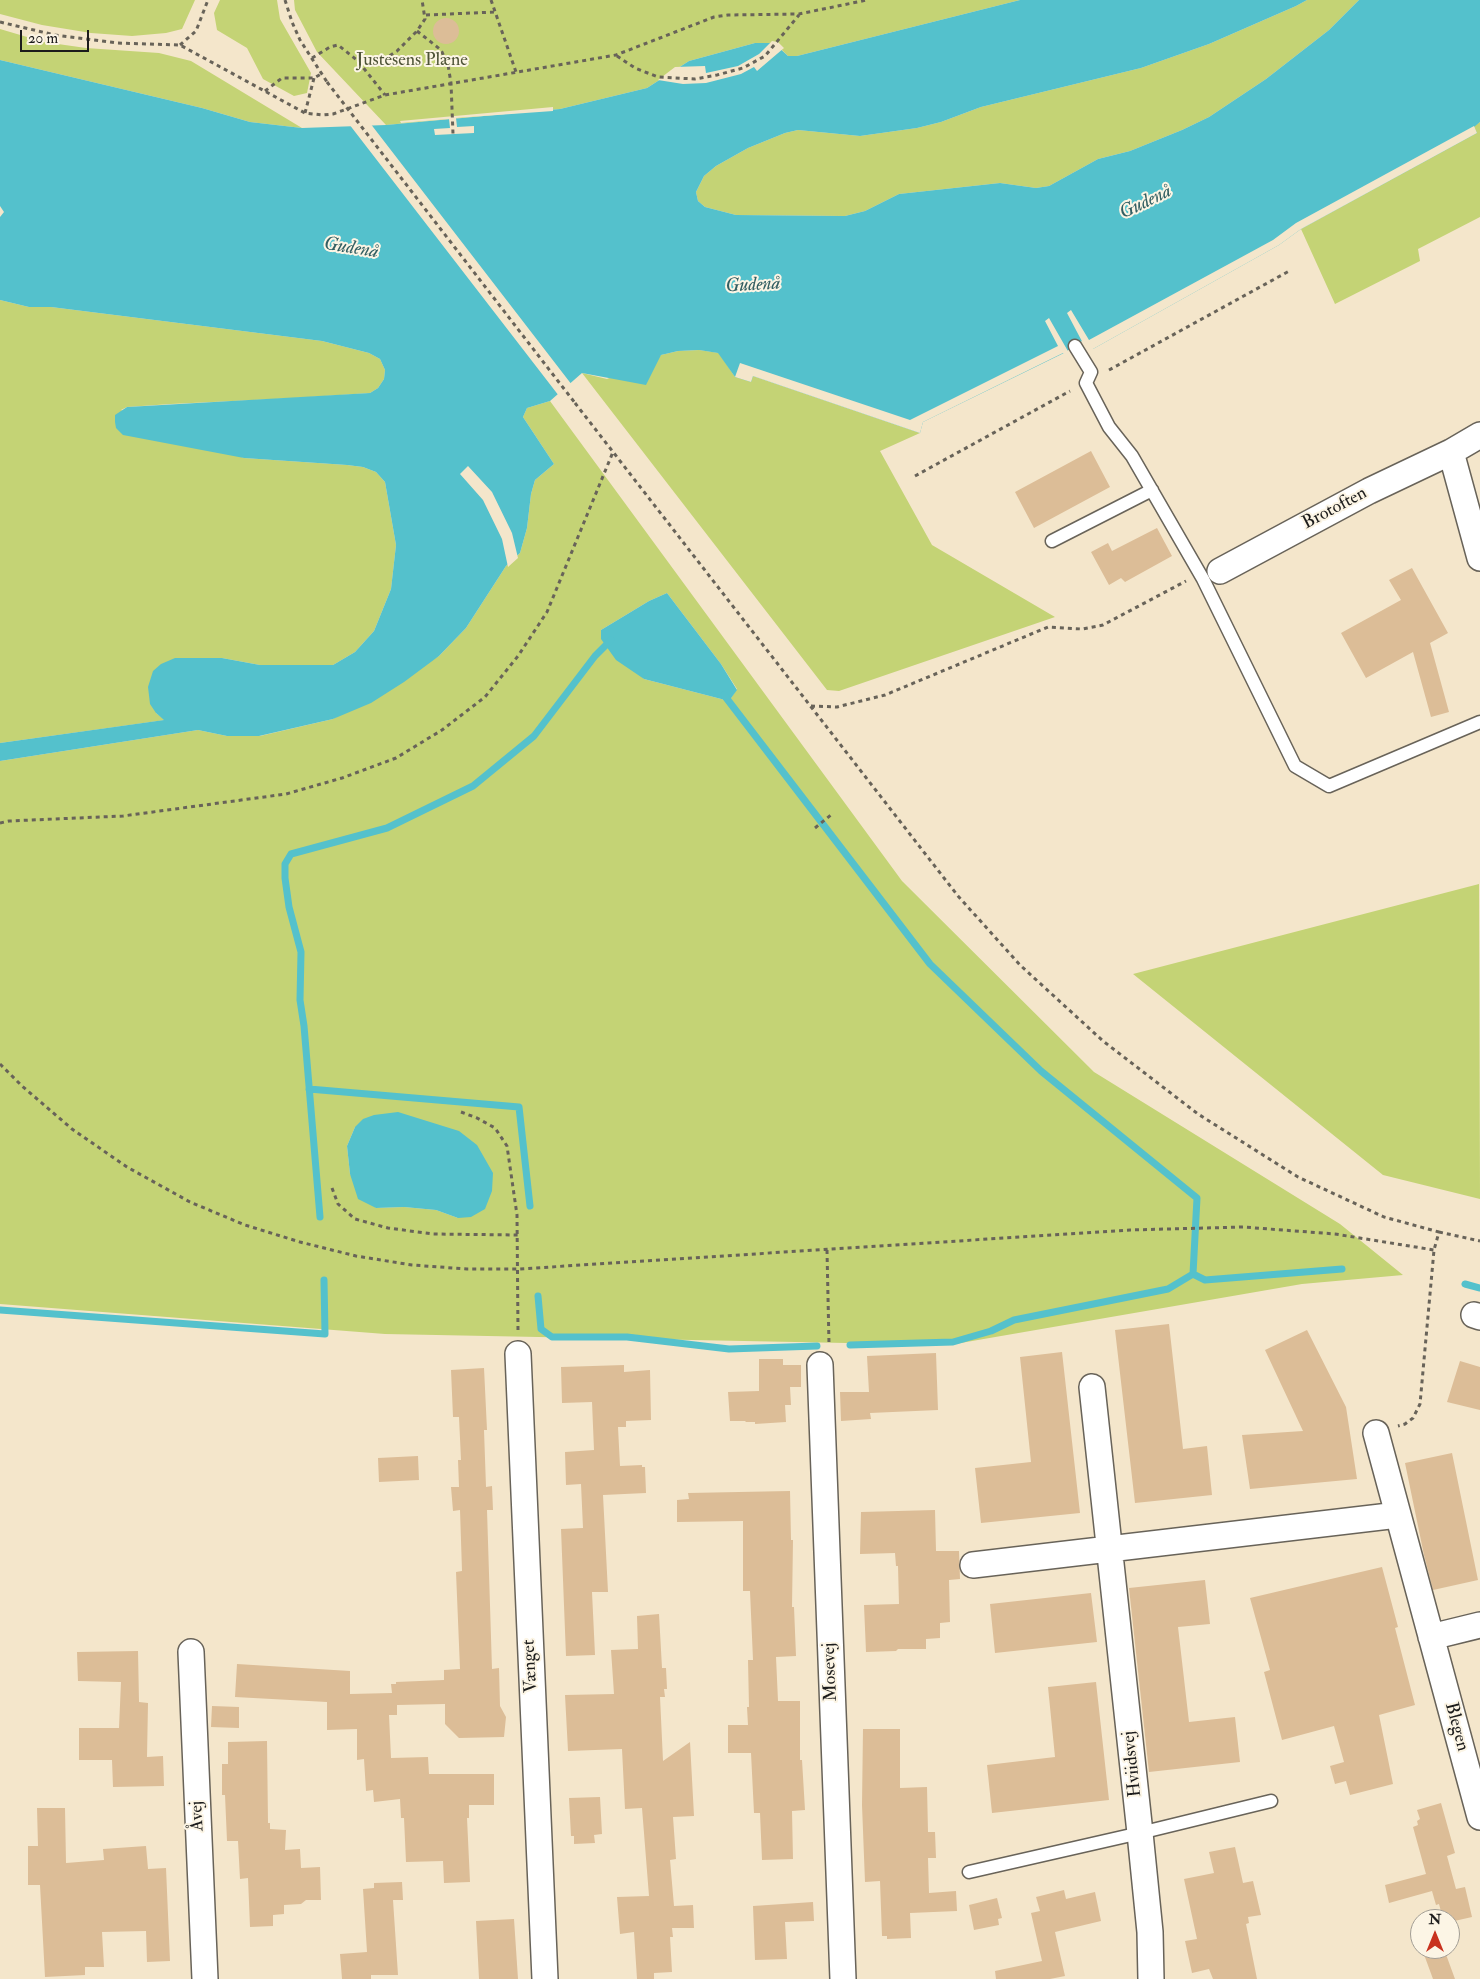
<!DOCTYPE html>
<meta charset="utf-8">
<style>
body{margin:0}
#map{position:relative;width:1480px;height:1979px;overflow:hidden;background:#f4e6cb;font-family:"IM FELL Double Pica",serif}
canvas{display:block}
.north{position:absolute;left:1410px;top:1909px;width:50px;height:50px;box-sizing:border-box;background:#fcf5e5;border:1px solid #a29e95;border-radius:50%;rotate:0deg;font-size:14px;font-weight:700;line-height:20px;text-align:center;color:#1c1c1c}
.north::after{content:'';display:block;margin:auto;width:18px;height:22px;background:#c8321e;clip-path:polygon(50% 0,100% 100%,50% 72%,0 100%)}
.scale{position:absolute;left:20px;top:30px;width:69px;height:22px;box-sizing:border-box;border:2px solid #1c1c1c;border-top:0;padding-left:6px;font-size:15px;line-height:18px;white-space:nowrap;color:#1c1c1c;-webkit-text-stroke:4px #fcf5e5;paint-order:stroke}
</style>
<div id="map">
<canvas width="1480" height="1979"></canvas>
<div class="north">N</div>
<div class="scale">20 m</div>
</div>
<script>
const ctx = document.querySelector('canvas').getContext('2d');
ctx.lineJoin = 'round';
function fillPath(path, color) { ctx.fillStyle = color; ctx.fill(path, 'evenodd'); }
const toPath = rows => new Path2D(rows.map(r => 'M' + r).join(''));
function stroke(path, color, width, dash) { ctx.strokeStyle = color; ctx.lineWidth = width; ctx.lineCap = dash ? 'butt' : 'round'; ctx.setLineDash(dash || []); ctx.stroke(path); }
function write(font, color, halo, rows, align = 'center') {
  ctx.font = font + ' "IM FELL Double Pica",serif'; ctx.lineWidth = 4; ctx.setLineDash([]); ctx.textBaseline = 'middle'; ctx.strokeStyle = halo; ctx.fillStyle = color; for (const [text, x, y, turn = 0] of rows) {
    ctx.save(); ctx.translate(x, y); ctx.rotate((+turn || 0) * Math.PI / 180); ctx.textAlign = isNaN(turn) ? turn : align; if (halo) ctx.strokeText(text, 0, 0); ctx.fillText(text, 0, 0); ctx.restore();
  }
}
const green = toPath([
 [0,0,195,0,182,29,166,33,132,36,91,33,42,25,0,14],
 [220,0,277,0,280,19,311,73,307,93,294,96,263,79,247,48,217,30,214,13],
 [294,0,1020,0,797,56,788,56,779,47,755,43,689,61,647,88,560,109,386,125,317,52,295,10],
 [1307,0,1359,0,1329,30,1266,79,1209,117,1182,130,1130,151,1098,159,1049,186,1036,188,1000,183,899,194,865,211,845,216,736,215,705,207,698,201,696,192,704,176,716,166,748,148,785,133,798,130,860,136,917,128,941,122,981,107,1141,68,1209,44,1296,6],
 [0,29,44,42,86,48,159,53,191,61,302,128,250,122,202,108,0,60],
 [1480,122,1480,217,1418,249,1420,261,1335,304,1301,229,1476,133,1474,126],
 [0,300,29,307,51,307,322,341,369,353,380,359,385,370,384,379,378,388,370,393,295,398,171,404,127,407,121,410,244,458,347,465,363,467,376,472,385,482,396,545,391,589,374,631,355,652,333,665,260,665,222,658,156,713,165,720,0,743],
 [699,350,719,353,735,377,753,376,920,433,880,451,932,545,1055,617,839,691,827,690,582,373,607,379,661,355,678,351],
 [550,401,902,881,1094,1072,1340,1224,1403,1275,1302,1284,949,1345,385,1334,0,1304,0,761,198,730,227,736,260,736,333,719,439,656,466,628,506,566,520,553,527,528,531,494,535,480,554,464,523,417,527,408],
 [667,593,721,664,737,689,729,701,644,679,601,630,649,601],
 [355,1127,458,1218,436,1210,404,1207,376,1208,350,1174,347,1146],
 [1479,884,1480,1199,1383,1175,1133,974]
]);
const water = toPath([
 [1020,0,1307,0,1296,6,1209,44,1141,68,981,107,941,122,917,128,860,136,798,130,785,133,748,148,716,166,704,176,696,192,698,201,705,207,736,215,845,216,865,211,899,194,1000,183,1036,188,1049,186,1098,159,1130,151,1182,130,1209,117,1266,79,1329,30,1359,0,1480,0,1480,122,1474,127,1477,133,1301,229,1279,245,1093,349,1082,341,1064,353,923,422,920,433,753,376,751,382,735,377,718,353,699,350,678,351,661,355,646,385,582,373,550,401,527,408,523,417,554,464,535,480,531,494,527,528,520,553,506,566,466,628,439,656,404,682,371,703,333,719,259,736,227,736,198,730,0,761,0,743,164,720,156,713,150,704,148,687,153,671,161,664,175,658,222,658,260,665,333,665,355,652,374,631,391,589,396,545,385,482,376,472,363,467,347,465,244,458,123,435,116,428,115,422,115,415,127,407,370,393,378,388,384,379,385,370,380,359,369,353,322,341,51,307,29,307,0,300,0,217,4,212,0,206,0,60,202,108,250,122,302,128,386,125,560,109,647,88,689,61,755,43,774,43,788,56,797,56],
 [667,593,721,664,737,690,729,701,644,679,616,660,601,639,601,630,649,601],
 [398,1112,459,1131,477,1145,493,1173,492,1191,485,1209,471,1217,458,1218,436,1210,404,1207,376,1208,358,1199,350,1174,347,1146,355,1127,363,1119,374,1115]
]);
const pier = toPath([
 [772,41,778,42,784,48,757,71,754,67,741,74,706,83,683,84,658,80,675,67,705,66,706,73,738,66,759,54],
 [553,107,553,111,456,118,457,127,474,126,474,133,435,135,434,129,450,128,449,119,401,123,400,121],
 [370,123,572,385,559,396,349,124],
 [1474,126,1477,133,1301,229,1279,245,1093,349,1094,351,1085,347,1067,313,1071,310,1089,340,1273,240,1296,223],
 [1049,318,1069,353,1065,355,1063,353,923,422,920,433,753,376,751,382,735,377,740,363,910,420,1058,346,1045,321],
 [468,466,492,492,512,533,518,558,508,567,502,539,483,500,460,474]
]);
const stream = toPath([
 [724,695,930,964,1041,1071,1197,1198,1193,1274,1168,1289,1014,1320,991,1331,953,1342,850,1345],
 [309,1089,519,1107,530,1206],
 [320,1217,304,1026,300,1000,301,952,289,907,285,878,285,864,291,854,387,828,473,786,534,736,595,656,611,640],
 [1193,1274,1205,1280,1342,1269],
 [1465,1284,1480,1288],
 [538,1296,541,1329,552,1337,627,1337,729,1349,817,1346],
 [0,1310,325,1334,324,1280]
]);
const building = toPath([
 '433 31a13 13 0 1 1 26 0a13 13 0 1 1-26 0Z',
 [1091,451,1110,487,1034,528,1015,492],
 [1157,528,1172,556,1125,582,1121,578,1109,585,1091,552,1108,543,1112,551],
 [1412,568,1448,633,1430,643,1449,712,1431,717,1413,652,1366,678,1341,633,1401,600,1389,580],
 [1169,1324,1183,1449,1207,1446,1212,1495,1135,1503,1115,1330],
 [1307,1330,1346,1407,1357,1479,1250,1489,1242,1435,1303,1431,1265,1350],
 [1062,1352,1080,1513,981,1523,975,1468,1031,1462,1020,1357],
 [936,1353,938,1410,870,1413,871,1419,841,1421,840,1392,869,1392,867,1356],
 [759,1359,783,1359,783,1365,801,1365,801,1387,790,1387,791,1405,785,1405,786,1422,755,1424,755,1422,746,1422,745,1421,730,1421,728,1392,759,1391],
 [1460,1361,1480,1367,1480,1410,1447,1402],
 [624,1365,624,1372,650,1370,651,1420,626,1421,626,1427,618,1427,620,1466,642,1465,642,1467,645,1467,646,1493,603,1495,608,1592,592,1592,595,1655,566,1656,561,1529,583,1528,581,1484,566,1485,565,1452,594,1450,592,1402,562,1403,561,1367],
 [484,1368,487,1430,484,1430,486,1487,492,1486,493,1510,487,1510,492,1669,499,1668,500,1706,506,1717,504,1737,459,1738,445,1724,445,1704,397,1705,397,1715,389,1715,391,1758,428,1757,429,1774,494,1774,494,1805,469,1805,469,1818,467,1818,470,1882,444,1883,443,1861,406,1862,404,1818,401,1818,400,1799,374,1802,373,1790,366,1791,364,1759,357,1760,357,1729,327,1730,327,1702,235,1697,237,1664,350,1671,350,1694,392,1693,391,1684,396,1684,396,1682,444,1680,444,1670,460,1669,456,1572,462,1571,460,1510,453,1511,451,1487,459,1487,458,1460,461,1460,459,1417,453,1417,451,1370],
 [1452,1453,1478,1580,1433,1590,1424,1555,1405,1463],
 [418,1456,419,1480,379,1482,378,1458],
 [790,1491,791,1540,793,1540,792,1607,794,1607,796,1656,776,1657,778,1701,800,1701,800,1760,802,1760,805,1810,792,1811,793,1859,762,1860,760,1813,754,1813,751,1753,728,1753,728,1725,748,1725,747,1707,749,1707,748,1660,753,1660,750,1591,743,1591,743,1521,677,1522,677,1500,689,1499,688,1493],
 [935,1510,936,1551,959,1551,960,1579,949,1580,950,1622,940,1623,940,1638,926,1639,926,1649,898,1649,896,1651,866,1652,864,1605,899,1604,898,1566,896,1566,895,1553,860,1554,861,1512],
 [1382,1567,1398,1627,1395,1628,1415,1705,1379,1715,1393,1784,1350,1795,1346,1781,1335,1784,1330,1766,1344,1762,1334,1726,1282,1740,1264,1672,1270,1670,1250,1598],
 [1205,1580,1210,1624,1178,1627,1189,1722,1235,1717,1240,1762,1149,1772,1129,1588],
 [1091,1593,1097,1642,995,1653,990,1604],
 [659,1614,662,1668,666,1668,667,1689,664,1689,665,1697,660,1697,663,1761,690,1742,694,1816,673,1817,676,1859,670,1860,674,1906,693,1905,694,1928,672,1928,673,1937,670,1937,672,1972,654,1973,654,1979,637,1979,634,1932,620,1934,617,1897,649,1896,642,1808,625,1809,622,1749,568,1751,565,1695,614,1694,611,1650,638,1649,637,1616],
 [138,1651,139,1702,148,1703,147,1757,163,1756,164,1786,113,1787,112,1760,79,1760,79,1728,119,1728,121,1682,78,1681,77,1652],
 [1096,1682,1109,1800,992,1813,987,1765,1055,1757,1048,1687],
 [212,1706,239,1707,239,1728,211,1727],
 [863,1729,900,1729,900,1788,927,1787,928,1832,935,1832,936,1858,928,1858,929,1893,956,1891,957,1911,910,1913,911,1938,887,1939,887,1936,882,1936,880,1881,865,1882,862,1805],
 [267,1741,268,1823,270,1823,270,1829,286,1830,285,1850,300,1849,301,1868,320,1867,321,1900,306,1900,301,1904,284,1905,284,1914,273,1915,273,1926,250,1927,248,1878,240,1879,238,1841,227,1841,225,1795,222,1795,222,1764,228,1764,228,1742],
 [600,1797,602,1834,594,1835,595,1843,574,1844,574,1836,571,1836,569,1798],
 [1441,1803,1455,1853,1447,1856,1456,1889,1465,1887,1472,1917,1450,1922,1450,1919,1443,1919,1439,1904,1436,1905,1432,1891,1389,1903,1385,1885,1426,1874,1413,1827,1418,1825,1417,1821,1420,1819,1417,1810],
 [37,1808,65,1808,66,1863,104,1860,103,1849,146,1846,148,1869,166,1868,170,1961,147,1962,146,1931,102,1932,104,1967,85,1967,85,1975,45,1977,40,1885,28,1885,28,1846,38,1846],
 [1235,1847,1243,1883,1253,1881,1261,1915,1248,1917,1249,1923,1246,1924,1257,1979,1213,1979,1209,1969,1192,1973,1185,1941,1197,1939,1184,1879,1214,1873,1209,1852],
 [402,1882,403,1900,393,1900,398,1975,371,1975,371,1979,342,1979,340,1954,367,1952,363,1889,374,1888,374,1883],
 [1064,1890,1066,1899,1095,1892,1101,1921,1055,1932,1065,1976,1050,1979,996,1979,995,1971,1042,1961,1031,1913,1040,1911,1036,1897],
 [997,1898,1002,1918,998,1919,999,1925,974,1930,969,1905],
 [813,1902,814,1921,785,1922,787,1959,755,1960,753,1906],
 [514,1919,518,1979,479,1979,476,1921],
 [1422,1949,1444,1949,1455,1979,1433,1979]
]);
const path = toPath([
 [285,0,292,22,300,40,327,82],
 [491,0,516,72],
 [426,15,495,12],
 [0,22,55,35,117,43,180,45,305,113,322,115,333,114,385,95,616,55,714,17,728,15,799,14,867,0],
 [417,31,441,50,448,65,451,83,453,134],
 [180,45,196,31,208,0],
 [617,56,635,68,658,77,695,79,717,75,743,68,765,56,799,15],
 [312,58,330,47,338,45,358,61,385,95],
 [359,63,367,60,386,58,397,51,417,31,425,19,422,0],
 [265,91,282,78,314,78,321,74],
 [305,113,314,78],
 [1109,370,1291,270],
 [575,403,958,896,1020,965,1103,1041,1198,1114,1298,1177,1384,1217,1439,1232,1434,1250,1420,1404,1413,1418,1405,1424,1398,1426],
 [915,476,1070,391],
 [811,706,837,707,885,695,1048,627,1082,629,1103,625,1186,581],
 [0,823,9,821,123,816,286,794,342,778,396,758,442,730,485,697,518,656,547,612,613,452],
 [815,828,832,814],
 [0,1064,22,1086,72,1129,127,1167,190,1202,245,1225,300,1242,356,1256,412,1265,467,1269,519,1269,1130,1230,1243,1227,1335,1234,1434,1250],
 [461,1112,477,1118,495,1128,507,1146,517,1215,518,1331],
 [332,1188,338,1204,355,1219,388,1228,433,1234,518,1235],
 [1439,1232,1480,1241],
 [827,1250,829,1344]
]);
const service = toPath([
 [1075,346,1091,372,1086,383,1109,427,1132,456,1203,579,1295,766,1329,786,1480,722],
 [1052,541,1152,490],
 [969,1872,1140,1833,1271,1801]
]);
const minor = toPath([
 [1451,452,1480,558],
 [1220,571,1369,491,1451,452,1480,435],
 [1474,1315,1480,1317],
 [518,1354,545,1979],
 [820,1365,843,1979],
 [1092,1387,1140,1833,1150,1932,1151,1979],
 [1376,1433,1480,1817],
 [973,1565,1398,1515],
 [1431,1637,1480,1625],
 [191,1652,205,1979]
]);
const pathBridge = toPath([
 [327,82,575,403]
]);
const parkNames = [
 ["Justesens Plæne",412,61]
];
const streetNames = [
 ["Brotoften",1335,509,-28],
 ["Vænget",531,1666,-93],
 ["Mosevej",831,1672,-92],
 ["Blegen",1456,1727,75],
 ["Hviidsvej",1133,1764,-96],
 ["Åvej",198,1816,-92]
];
const waterNames = [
 ["Gudenå",1146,203,-26],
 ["Gudenå",351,249,9],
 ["Gudenå",753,286,-3]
];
fillPath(green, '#c4d375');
fillPath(water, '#54c1cc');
fillPath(pier, '#f4e6cb');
stroke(stream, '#54c1cc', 7);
fillPath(building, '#dcbd97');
stroke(service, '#686359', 15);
stroke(minor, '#686359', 28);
stroke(path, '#686359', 3, [4, 4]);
stroke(service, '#fff', 12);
stroke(minor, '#fff', 25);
stroke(pathBridge, '#686359', 3, [4, 4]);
write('18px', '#4e5337', '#fcf5e5', parkNames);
write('18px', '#1c1c1c', '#fcf5e5', streetNames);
write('italic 19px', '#325e62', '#fcf5e5', waterNames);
</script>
